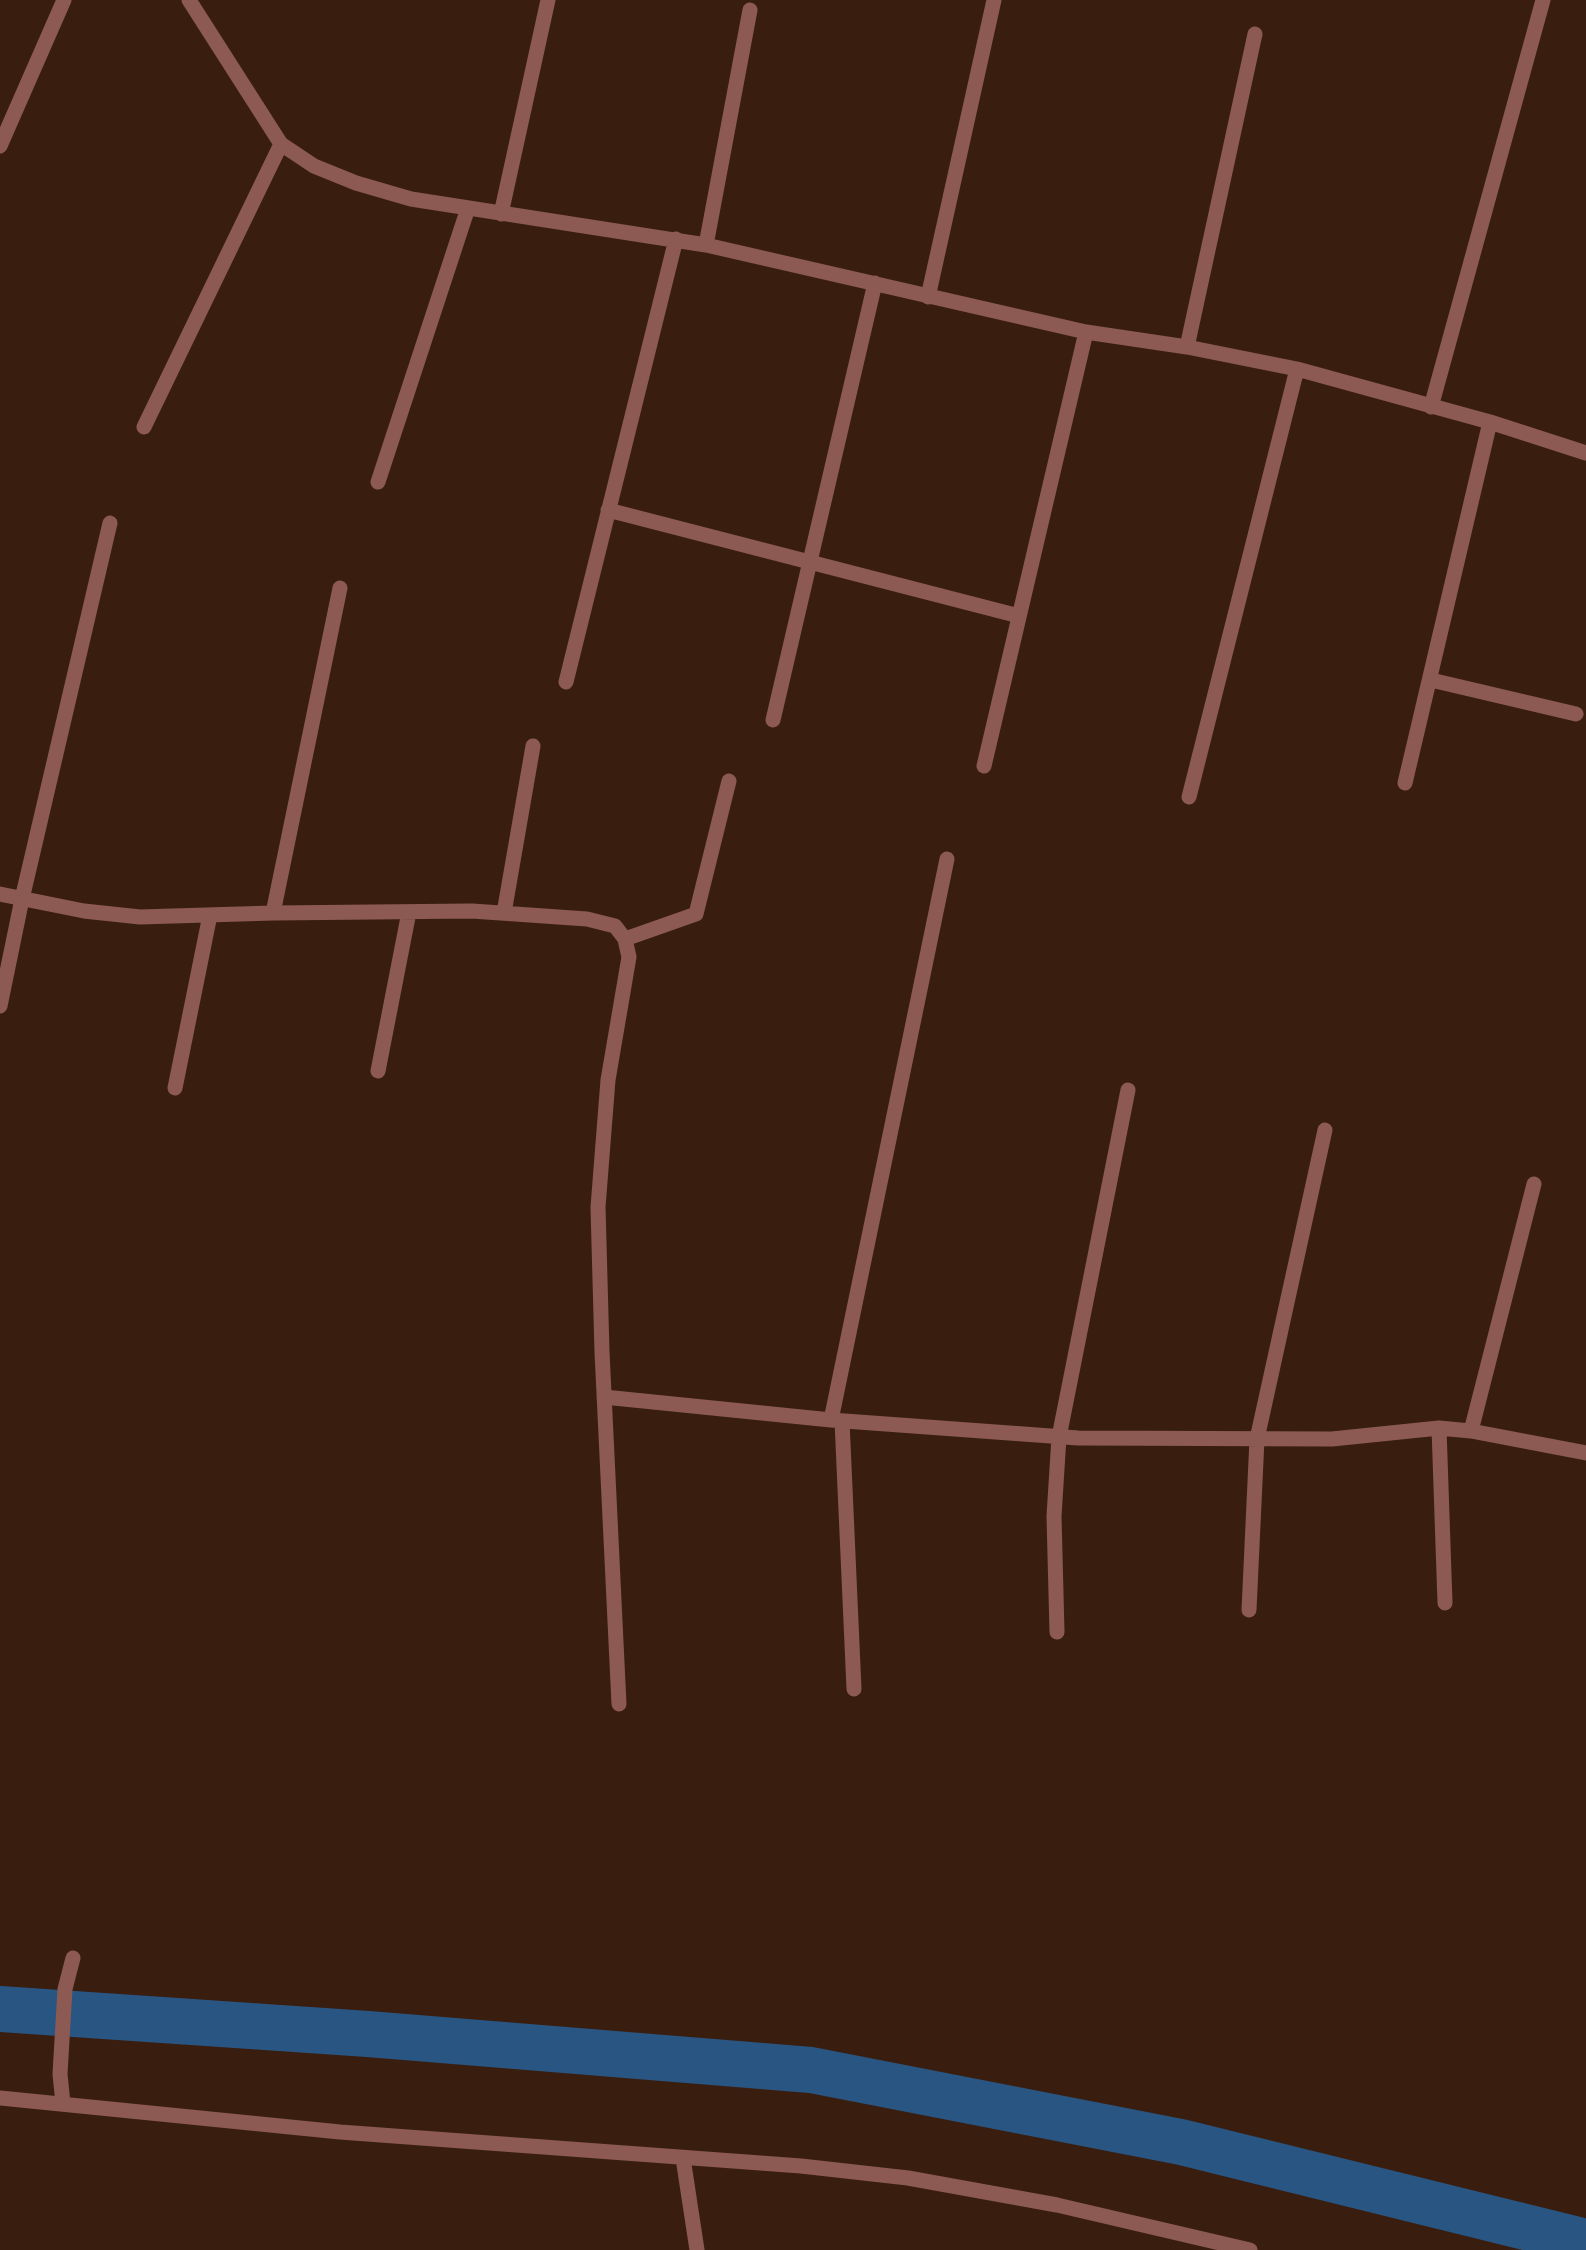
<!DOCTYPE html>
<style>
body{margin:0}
canvas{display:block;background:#391e10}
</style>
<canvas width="1586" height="2250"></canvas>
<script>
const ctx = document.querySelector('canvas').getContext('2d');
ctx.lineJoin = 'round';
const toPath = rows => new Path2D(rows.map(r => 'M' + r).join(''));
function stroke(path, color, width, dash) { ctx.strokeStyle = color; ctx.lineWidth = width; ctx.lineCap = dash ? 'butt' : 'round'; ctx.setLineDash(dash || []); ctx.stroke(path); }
const canal = toPath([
 [0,2009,368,2034,811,2070,1181,2142,1586,2242]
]);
const minor = toPath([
 [189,0,281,144,314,166,356,183,411,199,706,245,1086,332,1187,347,1297,369,1490,422,1586,453],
 [0,146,64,0],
 [501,214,548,0],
 [706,245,750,10],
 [928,297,994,0],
 [1187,347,1255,34],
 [1431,407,1543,0],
 [144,427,281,144],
 [378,482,468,208],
 [608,510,1019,616],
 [1431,680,1576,714],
 [566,682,676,239],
 [773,720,875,283],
 [984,766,1086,332],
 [1405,783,1490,422],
 [1189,797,1297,369],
 [0,894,84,911,140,917,273,913,472,911,587,919,615,926,625,939,629,957,608,1080,598,1207,602,1352,619,1704],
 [273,913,340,588],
 [504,913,533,746],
 [625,939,696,914,729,781],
 [0,1006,22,899,110,523],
 [378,1071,409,912],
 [175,1088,210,915],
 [604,1397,831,1420,1078,1438,1332,1439,1439,1428,1471,1431,1586,1453],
 [831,1420,947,859],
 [842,1421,854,1689],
 [1439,1428,1445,1603],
 [1471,1431,1534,1184],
 [1249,1610,1257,1439,1325,1130],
 [1057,1632,1054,1516,1059,1437,1128,1090],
 [0,2098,340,2132,801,2166,908,2178,1057,2205,1250,2250],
 [63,2104,60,2074,65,1989,73,1958],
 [683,2158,697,2250]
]);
stroke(canal, '#285582', 46);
stroke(minor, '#8c5a52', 15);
</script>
